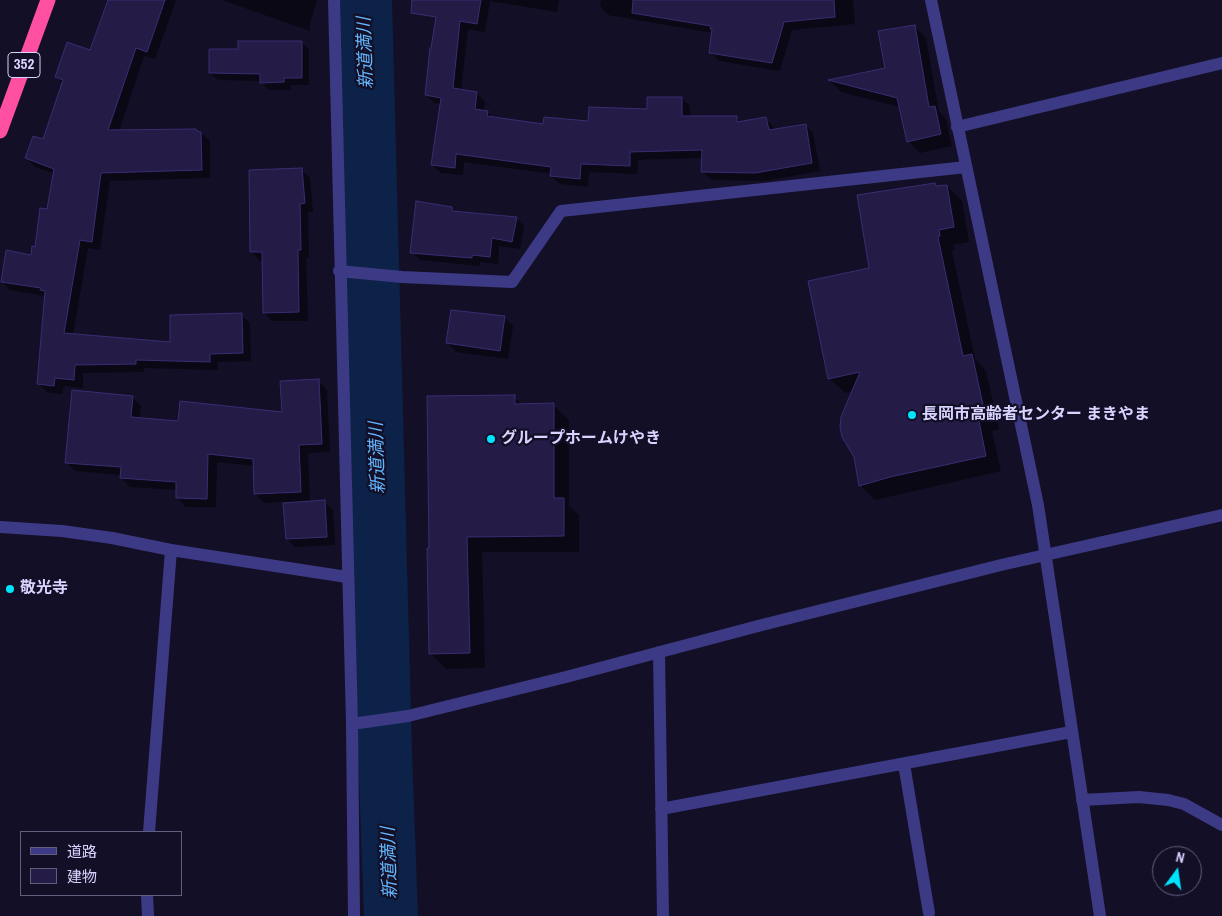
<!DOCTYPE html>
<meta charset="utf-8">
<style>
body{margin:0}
#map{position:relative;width:1222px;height:916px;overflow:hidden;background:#130f26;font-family:"Archivo Narrow","Noto Sans JP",sans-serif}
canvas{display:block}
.legend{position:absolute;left:20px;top:831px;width:162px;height:65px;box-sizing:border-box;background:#130f26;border:1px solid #625e7d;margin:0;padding:6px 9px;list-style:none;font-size:15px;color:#d9d4ff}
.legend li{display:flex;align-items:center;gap:10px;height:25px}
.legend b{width:25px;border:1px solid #625e7d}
.north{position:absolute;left:1152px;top:846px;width:50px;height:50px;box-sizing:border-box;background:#130f26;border:1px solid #625e7d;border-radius:50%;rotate:14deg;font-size:14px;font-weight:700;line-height:20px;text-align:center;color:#d9d4ff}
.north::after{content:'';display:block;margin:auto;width:18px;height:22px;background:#00e5ff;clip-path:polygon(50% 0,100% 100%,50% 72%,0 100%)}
</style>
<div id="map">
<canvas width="1222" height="916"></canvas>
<ul class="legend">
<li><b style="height:6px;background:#3d3a85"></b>道路</li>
<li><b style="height:14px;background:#241b47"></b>建物</li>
</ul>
<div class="north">N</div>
</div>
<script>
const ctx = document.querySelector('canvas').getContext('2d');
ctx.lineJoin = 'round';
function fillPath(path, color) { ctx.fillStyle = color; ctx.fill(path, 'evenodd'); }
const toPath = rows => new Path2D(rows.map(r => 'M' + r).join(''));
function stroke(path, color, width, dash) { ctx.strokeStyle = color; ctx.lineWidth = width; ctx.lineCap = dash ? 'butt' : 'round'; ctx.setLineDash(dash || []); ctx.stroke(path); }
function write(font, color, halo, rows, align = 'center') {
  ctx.font = font + ' "Archivo Narrow","Noto Sans JP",sans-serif'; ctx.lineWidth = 4.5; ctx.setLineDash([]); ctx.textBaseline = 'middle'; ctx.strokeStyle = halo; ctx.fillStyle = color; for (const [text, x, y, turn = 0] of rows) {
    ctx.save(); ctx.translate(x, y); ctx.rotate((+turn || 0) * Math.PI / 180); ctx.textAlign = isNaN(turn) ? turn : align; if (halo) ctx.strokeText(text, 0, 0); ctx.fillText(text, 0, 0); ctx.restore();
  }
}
const shadow = toPath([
 [113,0,176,0,155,59,144,56,119,131,201,133,210,141,210,178,110,181,100,250,88,248,73,335,171,343,241,315,250,323,251,361,218,362,218,370,144,368,144,372,83,373,83,388,64,386,62,394,47,392,38,383,46,296,10,290,2,281,32,256,48,210,54,173,35,167,27,158,43,141,63,84,56,77,91,51],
 [222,0,317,0,310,24,310,31],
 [441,0,559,0,557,12,490,1,485,32,468,29,461,91,477,93,485,102,484,111,487,112,494,118,544,125,589,123,649,110,682,98,690,106,690,117,737,118,742,123,766,119,774,127,775,130,805,125,813,133,820,171,764,181,711,180,703,172,703,158,638,160,637,174,589,172,588,187,560,184,551,176,552,174,464,162,463,175,441,173,432,165,441,104,434,103,426,95],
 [601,0,853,0,855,24,792,30,780,71,719,61,710,52,713,33,608,15,600,6],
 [914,26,926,38,939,112,946,119,952,146,920,153,908,141,900,107,841,92,830,81,887,69],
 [302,42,309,50,309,85,291,85,291,90,269,90,260,81,218,80,210,73,239,51],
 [301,170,310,178,313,212,308,212,309,258,306,258,308,321,272,321,264,312,263,261,260,261,251,252],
 [934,184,938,187,947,186,962,201,969,242,953,245,955,251,952,251,975,359,986,371,999,429,992,431,1001,471,875,500,860,485,853,391,845,393,829,378,870,269],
 [451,208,456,212,516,218,524,226,520,249,499,246,498,264,480,262,480,266,420,260,412,252],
 [504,317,513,326,508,359,456,352,448,343],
 [318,381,327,390,330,452,308,453,310,502,324,502,333,510,335,545,295,547,287,538,284,502,264,503,255,493,254,466,217,462,216,507,186,507,177,498,177,490,130,487,121,478,122,475,75,471,66,462,132,397,141,406,140,419,179,422,283,413],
 [514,397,522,405,553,405,569,420,569,506,579,515,579,552,482,552,485,668,446,669,431,654,430,549]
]);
const river = toPath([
 [365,0,385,752,391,916]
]);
const building = toPath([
 [108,0,165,0,147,52,136,48,108,130,196,129,197,131,201,132,202,170,101,173,92,242,80,240,64,333,170,342,170,315,242,313,243,353,210,354,210,362,136,360,136,364,75,365,74,380,55,378,54,386,37,384,45,291,40,290,41,288,1,282,6,250,31,255,32,246,35,247,40,208,47,209,54,169,25,158,33,136,43,139,63,80,55,77,67,42,90,50,108,0],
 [412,0,481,0,477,24,460,21,453,88,477,92,475,109,488,111,487,116,543,124,544,117,588,121,589,107,647,109,647,97,682,97,682,116,737,116,737,122,766,117,769,130,806,124,812,163,755,173,701,172,702,150,630,152,630,166,581,164,580,179,550,176,551,167,456,154,455,168,431,165,441,98,425,95,430,48,431,48,436,17,411,13,412,0],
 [633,0,834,0,835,17,784,22,772,63,709,53,712,29,710,29,711,26,632,13,633,0],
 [915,25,929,107,935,106,941,134,907,142,897,98,828,80,885,68,878,31,915,25],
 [238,41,302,41,302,78,284,78,284,82,260,83,260,74,209,73,209,49,238,49,238,41],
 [302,168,305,203,300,204,301,250,298,250,299,312,263,313,262,252,250,252,249,170,302,168],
 [935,183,936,186,947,185,954,227,939,230,940,236,938,237,963,356,972,354,985,414,978,416,986,456,890,477,859,486,854,457,842,437,840,427,841,417,860,372,828,379,808,281,869,268,857,195,935,183],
 [416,201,452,207,452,211,517,217,512,242,492,238,490,257,472,255,472,258,410,253,416,201],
 [451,310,505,316,500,351,446,343,451,310],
 [319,379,322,444,299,445,301,492,254,494,253,459,208,454,207,499,176,498,176,482,120,478,121,467,65,463,72,390,133,396,131,417,178,421,180,401,282,412,280,381,319,379],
 [515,395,515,404,554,403,554,498,564,498,564,536,467,537,470,653,429,654,427,548,429,548,427,396,515,395],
 [325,500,327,537,286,539,283,503,325,500]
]);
const minor = toPath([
 [334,0,352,724,354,916],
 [931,0,1038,505,1100,916],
 [957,127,1222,63],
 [339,271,402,277,512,282,561,211,966,167],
 [0,527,62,531,112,538,171,550,347,577],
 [659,652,663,916],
 [352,724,408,716,566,677,758,626,1001,565,1222,515],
 [904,764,929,913],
 [1082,800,1139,797,1168,800,1184,804,1222,825],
 [661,809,1071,732],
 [149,832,171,550],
 [147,895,148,916]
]);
const highway = toPath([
 [0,131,48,0]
]);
const markers = [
 [912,415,5,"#00e5ff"],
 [491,439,5,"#00e5ff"],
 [10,589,5,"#00e5ff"]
];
const shields = [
 [24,65,32]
];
const shieldNames = [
 ["352",24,65]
];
const poiNames = [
 ["長岡市高齢者センター まきやま",922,415],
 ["グループホームけやき",501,439],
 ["敬光寺",20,589]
];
const waterNames = [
 ["新道満川",366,53,-92],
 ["新道満川",378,458,-92],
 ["新道満川",390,863,-92]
];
fillPath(shadow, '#0007');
stroke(river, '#0c2248', 54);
fillPath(building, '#241b47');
stroke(building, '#3b2d73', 1);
stroke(minor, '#3d3a85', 12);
stroke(highway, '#ff4fa3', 15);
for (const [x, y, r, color] of markers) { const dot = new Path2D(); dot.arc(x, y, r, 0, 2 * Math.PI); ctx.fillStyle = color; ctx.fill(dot); stroke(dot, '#130f26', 2); }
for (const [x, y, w] of shields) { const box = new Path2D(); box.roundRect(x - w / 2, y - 12.5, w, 25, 4); ctx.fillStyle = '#130f26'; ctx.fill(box); stroke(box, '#d9d4ff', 1); }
write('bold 15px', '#d9d4ff', null, shieldNames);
write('bold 16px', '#d9d4ff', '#130f26', poiNames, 'left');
write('italic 18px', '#62b6ff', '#130f26', waterNames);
</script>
